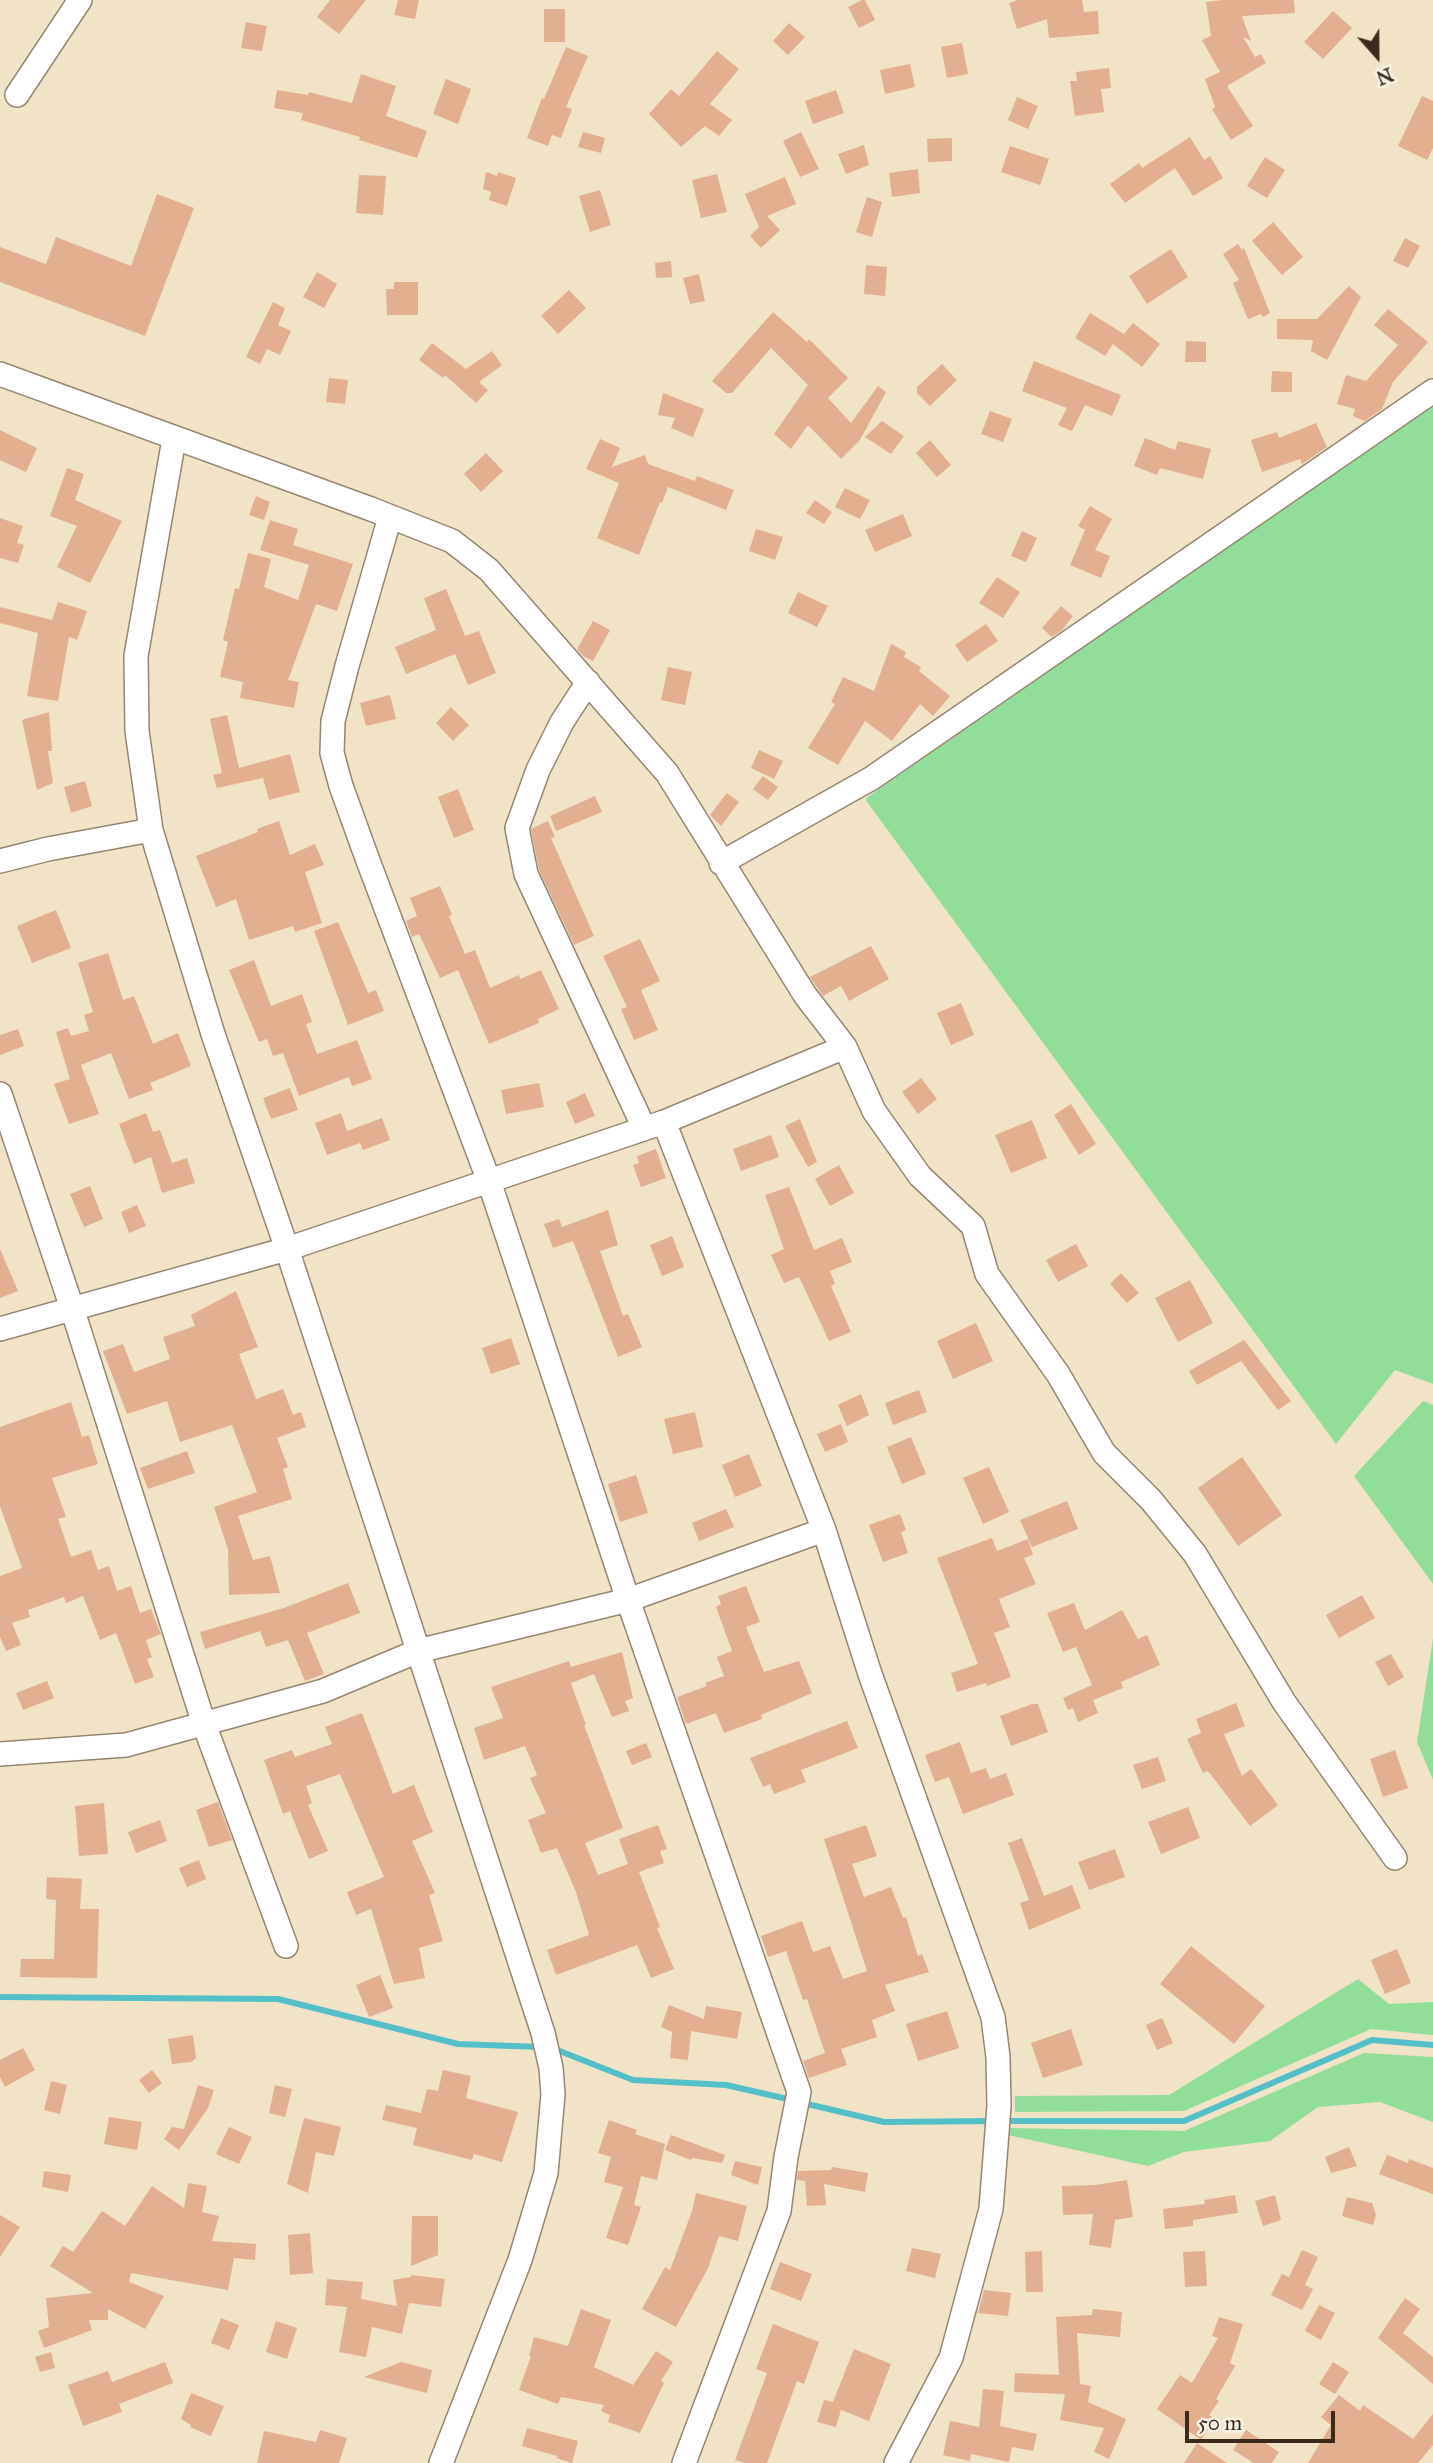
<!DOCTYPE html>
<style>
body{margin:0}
#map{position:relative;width:1433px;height:2463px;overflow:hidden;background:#f1e3c7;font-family:"IM FELL Great Primer",serif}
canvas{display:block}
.north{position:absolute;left:1342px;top:21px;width:70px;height:70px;-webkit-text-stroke:5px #f7f3e8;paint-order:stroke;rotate:159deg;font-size:19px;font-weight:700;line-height:28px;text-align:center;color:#3b2a1e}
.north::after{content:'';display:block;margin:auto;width:24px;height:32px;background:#3b2a1e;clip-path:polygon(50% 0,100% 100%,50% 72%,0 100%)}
.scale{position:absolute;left:1185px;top:2411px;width:150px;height:32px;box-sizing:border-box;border:4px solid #3b2a1e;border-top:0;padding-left:9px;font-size:21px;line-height:24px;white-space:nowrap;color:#3b2a1e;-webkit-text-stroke:5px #f7f3e8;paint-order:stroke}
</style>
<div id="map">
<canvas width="1433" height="2463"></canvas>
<div class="north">N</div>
<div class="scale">50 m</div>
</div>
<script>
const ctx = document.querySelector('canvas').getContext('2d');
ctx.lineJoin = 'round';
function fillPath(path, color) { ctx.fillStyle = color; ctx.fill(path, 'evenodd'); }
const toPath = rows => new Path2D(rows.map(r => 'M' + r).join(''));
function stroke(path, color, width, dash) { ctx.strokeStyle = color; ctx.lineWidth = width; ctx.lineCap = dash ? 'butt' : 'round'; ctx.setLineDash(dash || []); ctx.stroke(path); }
const green = toPath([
 [1433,405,1433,1384,1395,1370,1336,1444,865,799],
 [1423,1401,1433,1405,1433,1584,1354,1476],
 [1433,1638,1433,1780,1417,1742],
 [1358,1979,1389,2004,1433,2002,1433,2035,1371,2029,1184,2111,1015,2112,1015,2096,1169,2095],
 [1364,2053,1433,2057,1433,2122,1380,2102,1318,2107,1270,2141,1184,2152,1148,2166,1008,2135,1010,2128,1184,2131]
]);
const stream = toPath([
 [0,1997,278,1999,458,2044,541,2047],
 [552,2048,633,2080,726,2085,792,2100],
 [803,2103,884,2122,993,2121],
 [1004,2121,1184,2121,1372,2040,1433,2045]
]);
const building = toPath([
 [330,0,366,0,339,34,317,17],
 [398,0,419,0,415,19,394,15],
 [862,0,865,0,875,20,859,28,848,7],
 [1018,0,1082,0,1084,12,1098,11,1099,34,1049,38,1047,19,1017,29,1009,3],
 [1222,0,1294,0,1295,13,1242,16,1251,41,1243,37,1255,57,1261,54,1266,63,1227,86,1253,126,1231,140,1212,109,1215,107,1205,79,1220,72,1202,40,1211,36,1206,2],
 [544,9,565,9,565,42,544,42],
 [1333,11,1352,28,1323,59,1304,42],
 [246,22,267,26,262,51,241,48],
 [789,23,805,37,788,55,773,41],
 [962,43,968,74,947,78,941,47],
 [566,47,588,56,566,107,572,109,561,138,552,135,548,146,527,138,542,98,544,99],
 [717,51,739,69,710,104,732,120,719,136,705,126,681,147,649,114,671,89,679,96],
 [910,64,915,87,885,94,880,70],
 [1109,68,1111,88,1101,89,1104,112,1075,116,1070,81,1077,81,1076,72],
 [361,74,396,86,386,116,427,131,417,158,359,140,360,137,301,120,303,113,274,108,277,90,308,95,309,92,352,103],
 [446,79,471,89,458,124,433,114],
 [836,90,844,113,813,124,805,101],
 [1422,96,1433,101,1433,148,1427,160,1398,146],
 [1017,97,1038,106,1028,129,1008,120],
 [583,132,605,138,601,153,578,147],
 [801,132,819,169,800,177,783,141],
 [1190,137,1204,160,1210,156,1223,178,1193,196,1175,168,1125,203,1110,184,1139,163,1142,168],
 [952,138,952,161,928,162,927,139],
 [864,145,869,165,846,174,838,154],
 [1010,146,1049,159,1040,185,1001,172],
 [1265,157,1285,170,1267,198,1247,186],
 [918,169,920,193,892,197,889,173],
 [486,172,497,176,498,172,516,178,507,206,489,200,491,192,483,189],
 [717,174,727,212,701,218,692,180],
 [359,175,386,176,383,215,356,213],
 [785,177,796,204,767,216,780,230,761,248,750,236,759,227,745,194],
 [600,190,611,225,590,232,579,196],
 [157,194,194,208,145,336,0,282,0,247,46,264,56,237,131,266],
 [867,197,882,202,872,237,856,232],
 [1273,222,1303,257,1282,275,1252,241],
 [1405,238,1420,246,1408,268,1393,261],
 [1238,244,1242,250,1244,248,1270,313,1263,317,1261,314,1248,319,1233,283,1239,280,1223,254],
 [1171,249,1188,277,1147,304,1129,276],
 [671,261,672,277,656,278,655,263],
 [866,265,887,267,885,296,864,294],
 [317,272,337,284,324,308,303,297],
 [699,274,705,301,690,304,683,278],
 [394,282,418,282,418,315,387,315,386,289,394,289],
 [1349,286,1361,297,1327,360,1311,351,1313,340,1277,339,1277,319,1317,319],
 [569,290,586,308,558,334,541,316],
 [273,302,285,308,278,325,291,331,280,355,267,349,260,364,246,357],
 [1388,309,1428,342,1393,382,1382,409,1365,421,1353,416,1355,409,1337,404,1346,375,1366,381,1398,345,1374,325],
 [773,312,807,342,809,339,848,378,828,398,851,423,878,386,886,392,860,440,841,459,808,425,791,449,774,434,808,385,771,348,732,393,726,393,712,381],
 [1090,313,1124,334,1133,323,1160,344,1142,367,1113,344,1105,356,1075,338],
 [1186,341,1206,342,1206,362,1185,362],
 [432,343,466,369,492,351,502,365,479,382,488,390,476,403,445,375,443,378,419,360],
 [1034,361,1121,395,1112,416,1085,405,1072,431,1058,425,1067,408,1022,391],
 [942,364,957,380,930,406,917,393,917,387],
 [1272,371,1292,372,1292,392,1271,392],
 [329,378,348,380,345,404,326,402],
 [663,393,704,409,693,437,671,428,675,418,658,415],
 [990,411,1012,419,1003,442,981,434],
 [882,421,904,436,891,454,865,437],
 [1316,423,1327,447,1302,464,1300,459,1262,472,1251,440,1277,432,1279,438],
 [0,430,37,448,26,472,0,460],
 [1145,438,1175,450,1178,441,1211,449,1203,479,1160,468,1157,475,1134,466],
 [600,439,620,448,612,467,645,455,648,464,695,481,697,476,734,490,726,510,668,487,662,503,660,502,639,555,597,538,619,483,586,469],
 [930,440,951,465,937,477,916,453],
 [486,453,503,471,481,492,464,474],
 [67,468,84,474,75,500,122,521,90,583,57,567,77,526,50,516],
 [845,488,870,500,860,519,835,507],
 [256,496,270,502,264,520,249,515],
 [815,500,832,512,824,524,806,513],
 [1090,506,1112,519,1095,550,1110,556,1101,578,1070,565,1085,530,1078,526],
 [903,514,912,536,875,552,865,530],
 [0,518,23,526,17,543,24,545,18,563,0,558],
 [270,520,298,529,293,545,353,564,337,611,316,604,288,680,299,682,294,708,240,698,243,682,220,677,228,642,223,640,235,588,239,589,248,553,271,559,264,587,298,600,309,565,260,550],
 [756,529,783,537,775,560,749,551],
 [1022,531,1037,538,1026,562,1011,556],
 [997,577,1020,592,1003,618,979,603],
 [446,589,465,636,479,631,496,673,468,685,455,654,406,674,395,647,436,630,424,598],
 [798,592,828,606,817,627,788,613],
 [58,602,87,611,77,640,69,637,58,701,27,696,38,633,0,623,0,607,52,620],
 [1061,606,1073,616,1062,630,1052,637,1042,628],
 [593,621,610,630,593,661,583,656,577,649],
 [986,624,998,641,967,662,955,645],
 [891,644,906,652,904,657,921,667,919,671,950,696,933,716,920,704,892,741,865,721,838,765,808,748,835,704,831,702,843,677,874,691],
 [668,667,692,672,685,705,661,700],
 [390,695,396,719,366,726,360,703],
 [451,707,469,725,453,741,436,723],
 [49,712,52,751,48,751,53,783,37,790,22,720],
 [227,715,239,768,290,754,300,792,269,800,263,778,217,788,213,775,222,773,210,719],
 [759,750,783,761,774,779,751,768],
 [763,776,778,787,768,800,753,789],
 [85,781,92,806,71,813,64,787],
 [458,789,474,830,454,838,438,797],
 [727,793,739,802,721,826,710,815],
 [595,796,602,812,556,831,550,816],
 [279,821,290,855,315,844,324,865,305,872,322,923,295,932,293,926,249,940,236,899,216,907,196,856,258,832,257,829],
 [548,821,555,837,551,838,594,936,574,945,539,870,531,829],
 [440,886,452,915,449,916,465,954,475,950,490,988,519,975,520,979,541,970,559,1009,538,1019,539,1023,489,1044,458,970,440,978,419,934,412,937,406,921,417,916,410,898],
 [56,910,71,948,32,963,17,926],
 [338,922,368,993,376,990,384,1011,348,1025,314,931],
 [640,939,660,981,641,990,658,1030,634,1040,621,1009,627,1007,603,956],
 [871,946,889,979,849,1001,841,986,823,996,810,977],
 [108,953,123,1000,134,996,153,1044,178,1033,191,1066,150,1083,153,1090,129,1099,111,1053,81,1065,99,1114,69,1124,54,1084,70,1079,56,1032,68,1028,71,1036,89,1031,84,1015,93,1012,78,963],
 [254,960,271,1006,302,994,312,1022,306,1024,317,1054,357,1040,372,1079,352,1086,349,1077,299,1096,283,1053,273,1056,267,1039,259,1042,229,970],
 [961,1003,974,1035,951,1045,937,1013],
 [18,1029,24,1046,0,1055,0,1035],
 [921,1078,937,1099,918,1114,902,1092],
 [539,1083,544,1107,506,1114,501,1090],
 [290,1088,298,1110,271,1119,263,1098],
 [585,1093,595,1116,575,1124,566,1102],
 [1071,1104,1096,1144,1079,1155,1054,1115],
 [146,1113,153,1132,160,1130,172,1163,187,1158,195,1183,162,1193,151,1157,134,1164,119,1124],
 [341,1113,347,1131,382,1118,390,1140,363,1150,360,1143,327,1155,315,1123],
 [800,1119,817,1162,808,1167,785,1126],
 [1032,1120,1047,1158,1011,1173,995,1135],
 [771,1135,779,1157,741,1171,733,1149],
 [656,1149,666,1178,641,1187,633,1165,639,1163,637,1156],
 [839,1165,854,1193,830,1206,815,1179],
 [90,1186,103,1219,84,1227,70,1194],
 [789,1187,814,1250,842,1238,852,1262,830,1271,835,1284,831,1286,851,1332,829,1341,799,1277,784,1283,771,1255,784,1249,765,1195],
 [137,1205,146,1226,129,1233,121,1212],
 [608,1210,618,1245,600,1251,623,1316,628,1314,642,1347,618,1357,573,1241,553,1248,544,1224,559,1219,562,1227],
 [672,1236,684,1267,662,1276,650,1245],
 [1076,1244,1088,1266,1058,1282,1046,1260],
 [0,1249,18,1291,0,1298],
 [1121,1273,1139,1293,1127,1303,1110,1284],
 [1190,1280,1213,1323,1178,1342,1155,1298],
 [236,1291,258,1347,239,1354,256,1399,283,1389,293,1415,301,1412,306,1427,277,1438,288,1467,283,1469,292,1499,238,1516,253,1560,270,1556,280,1593,229,1595,228,1549,214,1507,257,1492,232,1425,180,1442,167,1401,127,1414,103,1351,123,1344,134,1372,170,1359,163,1337,195,1326,191,1315],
 [976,1323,993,1361,953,1379,937,1341],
 [511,1338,520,1364,491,1374,482,1348],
 [1244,1340,1291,1401,1278,1410,1241,1361,1197,1385,1189,1371],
 [919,1390,927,1412,893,1425,885,1403],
 [861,1394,869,1415,847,1426,838,1405],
 [71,1402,82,1437,89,1435,98,1464,52,1478,66,1517,58,1519,71,1557,91,1550,98,1570,109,1566,117,1591,131,1586,140,1613,151,1609,161,1634,146,1640,152,1657,147,1659,154,1677,135,1684,116,1633,100,1640,83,1596,66,1603,64,1597,28,1610,30,1617,12,1623,21,1645,6,1651,0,1637,0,1576,22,1568,0,1506,0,1427],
 [695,1412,703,1447,673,1454,664,1419],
 [841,1424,848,1442,825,1452,817,1434],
 [911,1437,926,1474,902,1484,887,1447],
 [187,1451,195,1473,148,1489,140,1468],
 [749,1454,762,1486,735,1497,722,1465],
 [1242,1457,1282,1515,1238,1546,1198,1488],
 [989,1467,1009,1512,983,1524,963,1478],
 [636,1475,648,1513,620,1522,608,1484],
 [1067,1501,1078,1529,1032,1547,1020,1520],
 [726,1509,734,1527,699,1541,692,1523],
 [900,1514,906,1530,901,1532,908,1553,883,1562,869,1525],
 [992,1538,997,1551,1028,1539,1033,1555,1024,1558,1036,1584,999,1599,1010,1627,994,1633,1011,1677,987,1686,986,1683,957,1692,951,1673,978,1664,937,1558],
 [348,1583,360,1613,307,1633,324,1674,305,1681,288,1640,266,1647,260,1631,205,1649,200,1632,284,1608],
 [746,1586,760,1622,746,1627,764,1672,799,1661,812,1693,761,1715,762,1719,724,1733,716,1713,686,1724,677,1697,707,1686,705,1683,724,1676,717,1657,732,1651,716,1607,721,1604,718,1596],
 [1362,1595,1375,1618,1339,1638,1326,1615],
 [1074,1603,1085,1630,1122,1610,1138,1639,1147,1635,1160,1665,1121,1682,1123,1688,1093,1700,1098,1713,1078,1722,1073,1708,1068,1710,1063,1698,1092,1685,1076,1647,1063,1652,1047,1613],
 [622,1652,633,1698,625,1701,629,1711,612,1717,594,1674,571,1683,586,1725,584,1725,623,1828,585,1843,598,1875,628,1864,619,1839,658,1825,667,1849,660,1851,664,1863,639,1872,660,1927,657,1928,674,1969,651,1978,637,1945,556,1975,547,1950,589,1935,576,1892,557,1848,541,1853,528,1820,546,1813,530,1778,537,1775,525,1746,484,1760,474,1728,503,1718,491,1687,569,1661,571,1667],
 [1391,1654,1404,1677,1388,1686,1375,1662],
 [47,1681,54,1698,23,1710,16,1693],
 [1236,1703,1245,1726,1224,1734,1242,1776,1251,1769,1278,1805,1250,1826,1208,1771,1203,1773,1187,1739,1201,1733,1196,1719],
 [1032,1704,1038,1704,1048,1732,1011,1746,1000,1716],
 [362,1713,393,1794,414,1785,433,1832,412,1841,435,1893,429,1895,443,1941,419,1948,425,1978,394,1984,371,1909,356,1915,347,1892,384,1877,340,1774,306,1786,312,1803,308,1805,328,1851,309,1859,290,1811,283,1814,264,1760,292,1750,295,1757,332,1744,325,1727],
 [847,1721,858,1748,801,1770,806,1782,774,1794,770,1784,763,1787,750,1758],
 [960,1742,971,1773,986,1768,990,1779,1006,1773,1014,1795,963,1814,949,1777,935,1782,925,1755],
 [646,1743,652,1757,632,1765,626,1751],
 [1395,1750,1408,1788,1383,1797,1370,1759],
 [1158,1757,1166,1781,1142,1789,1133,1765],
 [218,1802,232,1840,209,1847,196,1810],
 [104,1803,108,1854,79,1856,75,1806],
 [1188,1807,1200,1838,1161,1854,1148,1822],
 [160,1820,167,1841,136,1853,128,1832],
 [866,1825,877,1856,852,1864,864,1897,891,1887,903,1918,906,1917,918,1956,922,1954,929,1972,885,1985,895,2011,872,2020,877,2037,841,2049,847,2065,809,2078,803,2061,825,2053,807,1999,803,2000,786,1951,768,1957,761,1936,802,1921,813,1952,830,1946,843,1979,867,1971,824,1839],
 [1022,1838,1044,1896,1072,1885,1081,1908,1029,1930,1020,1903,1029,1900,1008,1843],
 [1115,1849,1125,1877,1089,1890,1078,1862],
 [199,1860,206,1879,187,1887,179,1868],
 [47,1877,82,1879,80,1909,99,1909,97,1978,20,1977,21,1959,54,1959,56,1900,46,1899],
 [1191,1946,1265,2006,1234,2044,1160,1984],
 [1397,1949,1411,1983,1385,1994,1371,1960],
 [380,1975,393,2008,369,2017,356,1985],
 [669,2005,704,2019,706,2006,742,2012,737,2039,691,2031,688,2060,670,2058,672,2032,661,2027],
 [947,2011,959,2048,918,2061,906,2024],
 [1162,2018,1173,2043,1157,2050,1146,2025],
 [1071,2029,1083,2065,1043,2078,1031,2043],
 [193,2035,196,2058,191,2062,172,2064,168,2039],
 [23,2048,35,2070,5,2087,0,2077,0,2060],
 [152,2070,162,2083,149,2093,139,2080],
 [443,2070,471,2076,466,2098,518,2112,502,2162,474,2154,472,2160,413,2145,417,2128,382,2120,386,2105,421,2113,427,2089,438,2091],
 [51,2081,67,2085,60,2114,44,2110],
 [198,2085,214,2090,208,2108,179,2150,164,2139,172,2127,184,2129],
 [275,2085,292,2089,285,2117,269,2113],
 [109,2117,142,2122,137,2150,104,2144],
 [304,2118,341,2127,334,2156,316,2152,308,2193,287,2184],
 [609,2120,637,2130,635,2134,665,2144,657,2180,641,2176,634,2205,641,2207,628,2245,606,2238,623,2187,604,2182,611,2157,598,2153],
 [229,2127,252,2137,239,2164,216,2154],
 [671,2135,725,2155,722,2163,692,2158,691,2160,665,2150],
 [1349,2147,1357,2166,1331,2173,1325,2157],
 [1387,2155,1408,2163,1409,2159,1433,2168,1433,2194,1379,2174],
 [735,2161,762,2167,758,2185,731,2175],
 [832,2167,868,2173,865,2192,824,2184,826,2205,807,2206,805,2181,797,2180,798,2171,831,2170],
 [44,2171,71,2175,68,2192,42,2187],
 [1127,2180,1133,2217,1115,2220,1111,2248,1089,2245,1093,2214,1063,2215,1062,2186,1095,2185],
 [188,2183,207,2186,202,2212,219,2216,212,2241,256,2244,255,2260,234,2258,228,2290,131,2273,129,2282,164,2296,145,2329,108,2309,108,2320,89,2320,92,2330,44,2348,38,2331,49,2327,46,2298,93,2293,50,2266,63,2246,73,2252,102,2211,125,2226,152,2186,184,2208],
 [696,2193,747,2206,738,2241,719,2236,708,2268,676,2327,642,2309,665,2267,670,2270,692,2211],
 [1235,2195,1238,2213,1193,2220,1193,2226,1165,2229,1163,2209,1205,2204,1204,2200],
 [1275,2195,1281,2220,1263,2226,1255,2201],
 [1347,2197,1372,2203,1376,2215,1373,2225,1342,2216],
 [0,2215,20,2227,0,2257],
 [412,2216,438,2216,438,2255,411,2266],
 [310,2233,313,2273,290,2275,288,2235],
 [912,2248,941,2254,935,2278,906,2271],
 [1302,2250,1318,2257,1305,2285,1313,2289,1302,2310,1271,2295,1282,2274,1289,2277],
 [1042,2251,1043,2292,1026,2292,1025,2252],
 [1205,2251,1207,2286,1185,2287,1183,2252],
 [780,2262,812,2274,801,2301,770,2289],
 [411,2275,445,2279,441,2307,409,2303,402,2334,372,2327,366,2357,339,2352,347,2307,325,2305,327,2279,363,2282,361,2299,397,2306,393,2280,411,2277],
 [984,2290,1011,2293,1008,2316,978,2313],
 [1405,2298,1420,2309,1403,2333,1433,2357,1433,2384,1378,2338],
 [1319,2305,1335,2313,1321,2340,1305,2331],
 [581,2309,611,2320,594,2367,633,2385,656,2351,673,2362,661,2381,664,2383,640,2433,608,2422,610,2415,601,2411,604,2405,561,2397,558,2404,519,2390,531,2356,529,2356,534,2337,568,2346],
 [1093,2309,1122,2312,1120,2337,1077,2333,1080,2384,1091,2386,1088,2402,1126,2419,1109,2459,1094,2452,1104,2428,1060,2420,1065,2394,1014,2392,1015,2373,1059,2375,1056,2317,1092,2315],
 [1219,2317,1243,2324,1230,2363,1235,2366,1216,2399,1219,2401,1209,2415,1215,2419,1201,2440,1157,2409,1180,2375,1192,2383,1218,2338,1212,2336],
 [221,2318,239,2325,229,2350,211,2343],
 [276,2321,297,2328,287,2359,266,2352],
 [773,2324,819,2342,804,2384,797,2381,767,2463,745,2463,735,2460,767,2373,756,2369],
 [854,2349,891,2364,869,2421,841,2410,836,2427,817,2422,824,2400,833,2402],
 [51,2352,55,2368,40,2372,35,2357],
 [165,2362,173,2383,119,2404,122,2412,83,2426,68,2385,108,2371,112,2382],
 [401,2362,432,2370,427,2393,364,2377],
 [1333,2362,1349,2372,1335,2394,1319,2384],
 [983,2389,1004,2391,1000,2426,1037,2434,1033,2451,1012,2447,1009,2462,971,2454,970,2461,943,2455,950,2421,979,2427],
 [191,2393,224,2406,211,2436,190,2427,191,2425,181,2419],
 [1339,2395,1360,2411,1363,2405,1413,2439,1433,2414,1433,2445,1418,2463,1308,2463,1331,2425,1321,2417],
 [527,2428,578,2441,572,2463,556,2458,557,2456,522,2446],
 [320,2430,347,2438,339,2463,257,2463,264,2431,316,2442],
 [1246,2430,1279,2452,1272,2463,1254,2463,1233,2450],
 [1197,2443,1227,2463,1184,2463]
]);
const minor = toPath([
 [17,95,80,0],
 [0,374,371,509,452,541,489,570,667,773,805,995,845,1047,874,1111,920,1176,973,1226,987,1274,1058,1374,1104,1453,1151,1500,1195,1554,1284,1702,1395,1858],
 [174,439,136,656,137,731,151,830,213,1034,287,1249,543,2033,551,2068,553,2094,546,2173,520,2260,441,2463],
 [390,517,347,666,333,721,332,753,341,786,367,858,489,1181,628,1600,799,2092,786,2157,779,2211,684,2463],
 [588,682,562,722,538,770,517,828,526,874,644,1128],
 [0,861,48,849,151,830],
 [721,863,872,778,1433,391],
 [0,1094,72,1308,204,1724,286,1946],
 [664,1122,824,1530,870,1674,993,2017,998,2057,999,2106,991,2209,951,2358,896,2463],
 [0,1329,287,1249,664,1122,845,1047],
 [0,1754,126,1745,323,1691,418,1651,628,1600,824,1530]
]);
fillPath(green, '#91de9b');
stroke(stream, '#52c0c6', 6);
fillPath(building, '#e2af91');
stroke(minor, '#968672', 26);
stroke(minor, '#fff', 23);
</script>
